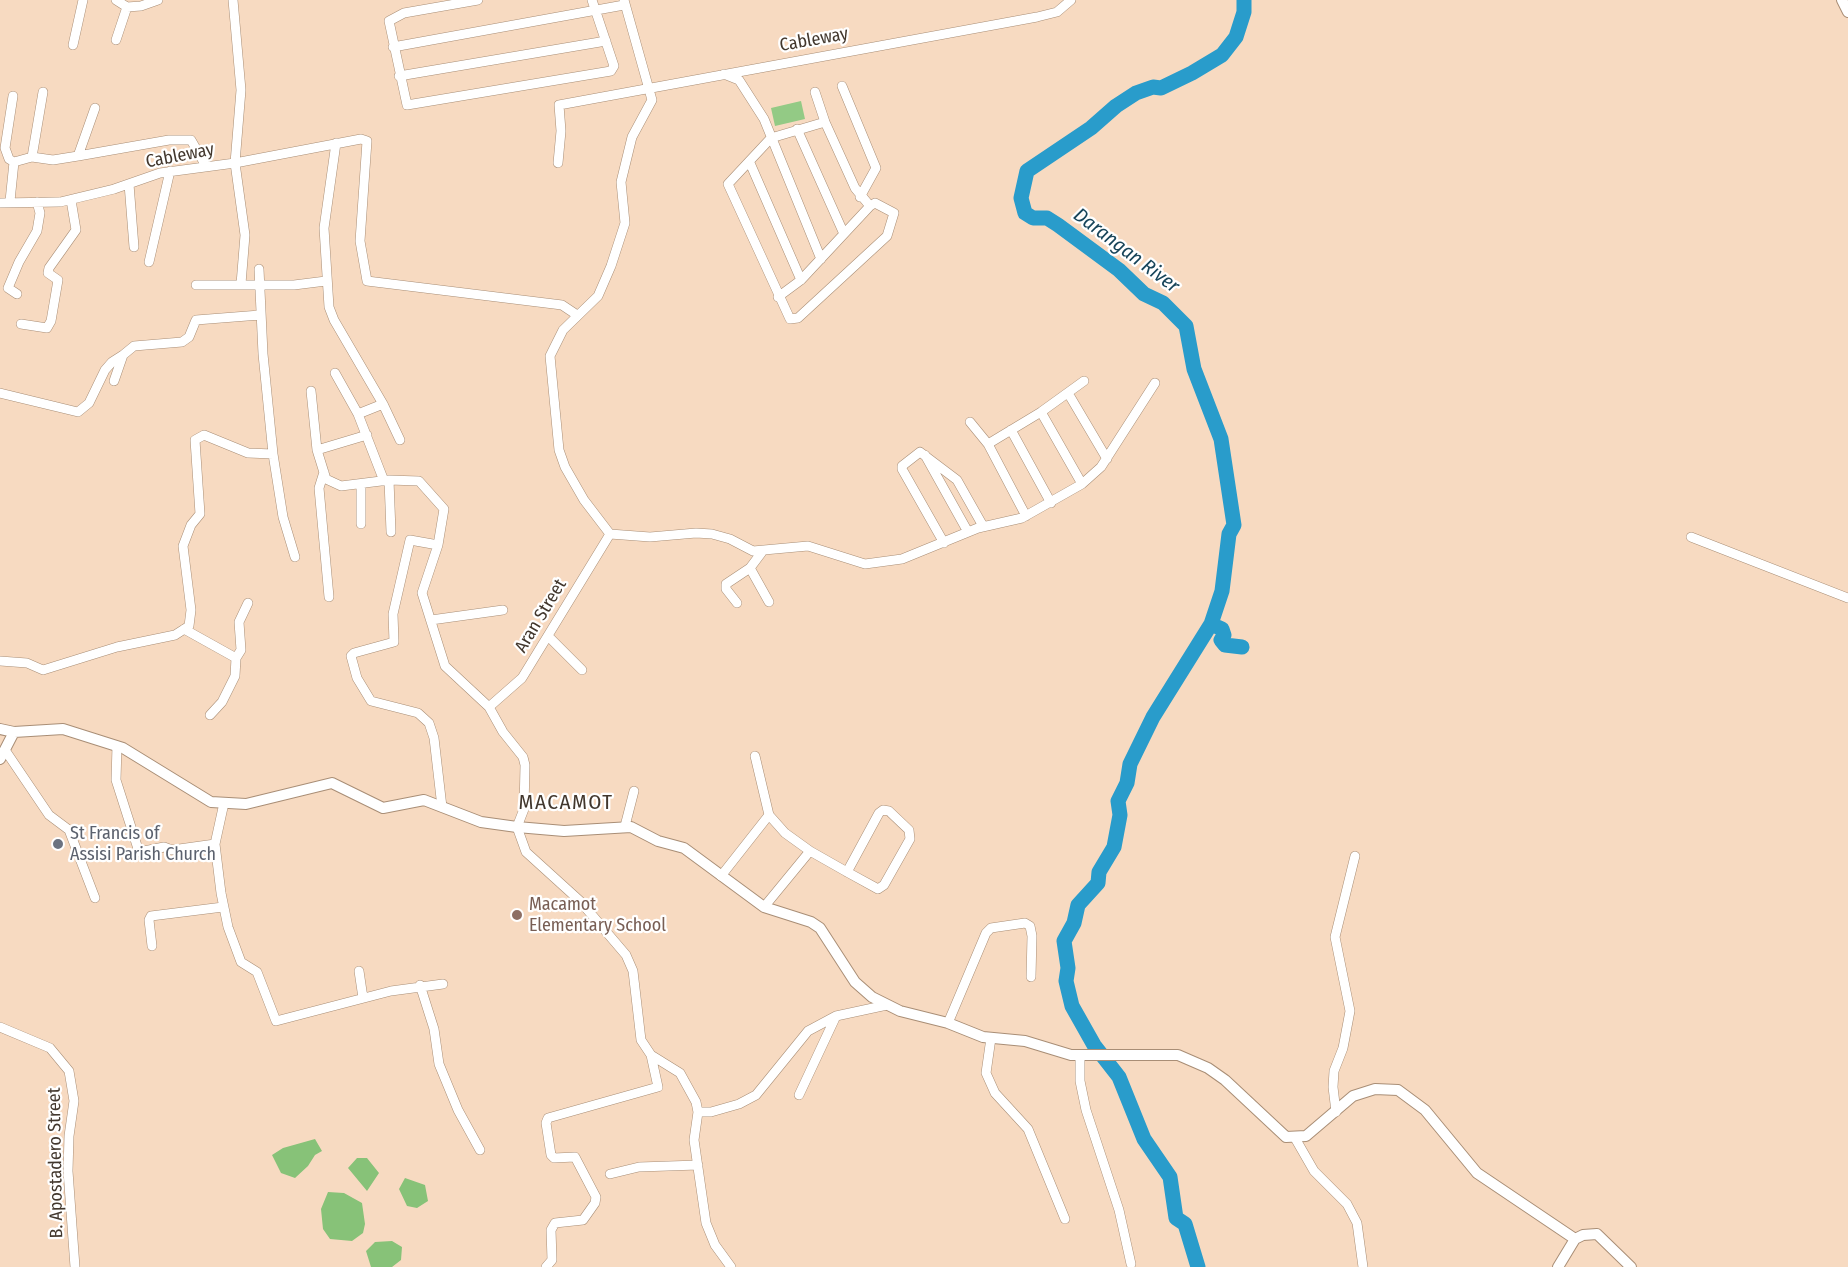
<!DOCTYPE html>
<style>
body{margin:0}
canvas{display:block;background:#f7dac1}
</style>
<canvas width="1848" height="1267"></canvas>
<script>
const ctx = document.querySelector('canvas').getContext('2d');
ctx.lineJoin = 'round';
function fillPath(path, color) { ctx.fillStyle = color; ctx.fill(path, 'evenodd'); }
const toPath = rows => new Path2D(rows.map(r => 'M' + r).join(''));
function stroke(path, color, width, dash) { ctx.strokeStyle = color; ctx.lineWidth = width; ctx.lineCap = dash ? 'butt' : 'round'; ctx.setLineDash(dash || []); ctx.stroke(path); }
function write(font, color, halo, rows, align = 'center') {
  ctx.font = font + ' "Fira Sans Condensed",sans-serif'; ctx.lineWidth = 4.5; ctx.setLineDash([]); ctx.textBaseline = 'middle'; ctx.strokeStyle = halo; ctx.fillStyle = color; for (const [text, x, y, turn = 0] of rows) {
    ctx.save(); ctx.translate(x, y); ctx.rotate((+turn || 0) * Math.PI / 180); ctx.textAlign = isNaN(turn) ? turn : align; if (halo) ctx.strokeText(text, 0, 0); ctx.fillText(text, 0, 0); ctx.restore();
  }
}
const green = toPath([
 [801,101,805,119,775,126,771,108]
]);
const forest = toPath([
 [315,1139,322,1151,315,1155,308,1166,295,1178,281,1173,272,1155,283,1148],
 [357,1158,367,1158,379,1173,367,1191,348,1168],
 [405,1178,425,1185,428,1201,417,1208,407,1206,399,1189],
 [328,1192,344,1193,362,1203,365,1224,363,1233,352,1241,330,1239,323,1229,321,1209],
 [392,1241,402,1247,401,1260,392,1267,371,1267,366,1251,375,1242]
]);
const river = toPath([
 [1242,647,1225,645,1221,640,1224,635,1222,629,1211,624,1222,591,1229,534,1234,525,1221,439,1194,369,1186,326,1163,303,1144,294,1119,270,1058,225,1047,218,1033,218,1025,213,1021,198,1027,171,1091,128,1116,106,1136,93,1153,87,1161,88,1192,73,1222,55,1236,37,1244,12,1244,0],
 [1198,1267,1185,1224,1176,1218,1170,1177,1144,1139,1119,1077,1094,1045,1072,1006,1066,981,1068,968,1064,941,1074,923,1078,905,1098,883,1099,872,1114,847,1120,815,1118,801,1127,783,1130,764,1153,717,1211,624]
]);
const minor = toPath([
 [116,0,127,7,141,6,158,0],
 [233,0,241,90,235,163,245,235,241,284],
 [478,0,404,13,389,21,407,105,611,71,614,66,592,0],
 [116,40,127,7],
 [73,45,83,0],
 [393,47,624,5],
 [724,74,739,80,764,119,821,259],
 [399,76,606,41],
 [842,86,876,168,860,197],
 [13,96,5,148,9,159,14,162],
 [825,122,771,138,728,184,790,319,798,318,887,236,894,213,875,203,870,206],
 [797,129,844,234],
 [336,143,324,228,329,307,334,320,383,404,400,440],
 [78,156,169,140,191,140,206,166],
 [32,157,53,160,78,156,95,108],
 [558,163,561,131,559,105,1037,17,1057,12,1071,0],
 [750,163,801,280],
 [129,184,134,247],
 [10,201,14,162,32,157,43,92],
 [0,203,60,202,114,189,160,173,235,163,361,139,367,141,360,241,367,281,562,305,577,315],
 [149,262,170,171],
 [259,269,263,354,273,454,283,517,295,557],
 [196,285,294,285,326,281],
 [17,294,8,288,19,262,37,231,40,213,37,202],
 [778,297,801,280,870,206,855,188,825,122,815,92],
 [21,324,47,328,51,321,58,280,48,273,49,268,76,230,71,200],
 [335,373,358,414,384,481],
 [114,381,123,355,134,346,182,342,189,337,196,320,260,315],
 [311,391,317,450,326,479,341,486,389,480,419,481,444,509,438,545,422,593,445,666,489,707,503,732,523,757,525,765,524,809,517,827,526,852,580,901,626,955,633,971,641,1040,651,1055,680,1073,696,1102,698,1112,694,1140,706,1223,715,1245,731,1267],
 [0,393,78,412,89,403,105,370,112,362,123,355],
 [1068,393,1107,459],
 [1041,412,1082,484],
 [358,414,383,404],
 [970,422,988,444,1026,516],
 [1011,430,1051,503],
 [988,444,1041,412,1084,381],
 [317,450,367,435],
 [925,455,968,532],
 [324,472,319,488,329,597],
 [389,480,391,532],
 [361,524,361,484],
 [610,534,650,537,696,533,712,534,730,539,753,551,808,546,865,564,902,559,978,528,1022,518,1082,484,1101,467,1155,383],
 [610,534,584,500,565,467,559,450,550,356,563,330,598,296,611,266,625,223,621,182,632,137,652,100,624,0],
 [1691,537,1848,598],
 [944,543,902,469,902,466,920,452,957,480,983,526],
 [438,545,410,540,393,614,394,642,354,653,351,656,357,678,371,701,418,713,429,723,434,738,442,807],
 [750,568,769,602],
 [737,603,726,589,726,584,750,568,762,552],
 [431,620,503,610],
 [184,629,236,658],
 [548,636,582,670],
 [0,661,27,663,43,670,117,647,175,635,189,626,191,610,183,546,191,525,200,514,195,440,204,435,248,453,273,454],
 [489,707,522,678,610,534],
 [210,715,222,702,235,676,236,658,241,650,239,622,248,603],
 [117,746,116,780,139,852,164,847,172,850,215,844,221,893,228,927,241,962,257,972,276,1021,391,991,443,984],
 [5,750,49,815,69,830,95,898],
 [755,756,769,815,785,833,810,851,847,872,878,889,884,885,910,839,909,830,889,811,883,810,879,813,847,872],
 [625,826,634,791],
 [215,844,224,803],
 [721,876,769,815],
 [764,907,810,851],
 [152,946,149,920,151,916,223,907],
 [359,971,363,998],
 [420,985,434,1029,439,1064,458,1110,480,1150],
 [948,1023,986,933,991,928,1025,923,1030,926,1032,936,1031,977],
 [0,1027,50,1048,69,1071,74,1101,69,1136,68,1171,75,1267],
 [991,1038,986,1073,995,1093,1028,1129,1065,1219],
 [1080,1056,1080,1081,1086,1110,1119,1210,1131,1264],
 [799,1095,836,1016],
 [698,1112,711,1112,739,1104,756,1095,808,1031,836,1016,887,1005],
 [1336,1112,1333,1087,1334,1071,1343,1048,1350,1011,1335,937,1355,856],
 [1295,1138,1314,1171,1347,1204,1357,1223,1363,1267],
 [610,1174,639,1167,698,1165],
 [546,1267,552,1260,551,1230,555,1223,583,1220,595,1203,596,1197,575,1157,554,1158,551,1155,546,1123,548,1118,658,1087,651,1055]
]);
const tertiary = toPath([
 [1842,0,1848,12],
 [0,729,14,732,63,729,123,748,211,802,246,804,332,783,383,808,424,800,481,822,517,827,564,831,631,827,658,841,684,848,764,907,811,922,820,928,855,982,872,997,900,1011,948,1023,983,1037,1025,1041,1071,1055,1178,1055,1208,1068,1225,1080,1286,1137,1306,1136,1353,1096,1375,1089,1398,1090,1425,1110,1477,1173,1575,1239],
 [0,759,14,732],
 [1575,1239,1583,1235,1597,1234,1631,1267],
 [1558,1267,1575,1239]
]);
const markers = [
 [58,844,6,"#6b7280"],
 [517,915,6,"#8d6e63"]
];
const streetNames = [
 ["Cableway",814,40,-10],
 ["Cableway",180,156,-11],
 ["Aran Street",541,616,-59],
 ["B. Apostadero Street",56,1163,-91]
];
const worshipNames = [
 ["St Francis of",70,834],
 ["Assisi Parish Church",70,855]
];
const educationNames = [
 ["Macamot",529,905],
 ["Elementary School",529,926]
];
const waterNames = [
 ["Darangan River",1126,251,37]
];
const quarterNames = [
 ["MACAMOT",566,803]
];
fillPath(green, '#93ca85');
fillPath(forest, '#87c278');
stroke(river, '#299ccb', 15);
stroke(minor, '#a98e76', 10);
stroke(tertiary, '#a98e76', 12);
stroke(minor, '#fff', 9);
stroke(tertiary, '#fff', 10);
for (const [x, y, r, color] of markers) { const dot = new Path2D(); dot.arc(x, y, r, 0, 2 * Math.PI); ctx.fillStyle = color; ctx.fill(dot); stroke(dot, '#fff', 2); }
write('18px', '#42372d', '#fff', streetNames);
write('18px', '#5b616d', '#fff', worshipNames, 'left');
write('18px', '#785e54', '#fff', educationNames, 'left');
write('italic 20px', '#18455a', '#fff', waterNames);
ctx.letterSpacing = '1.5px';
write('21px', '#42372d', '#fff', quarterNames);
ctx.letterSpacing = '0px';
</script>
